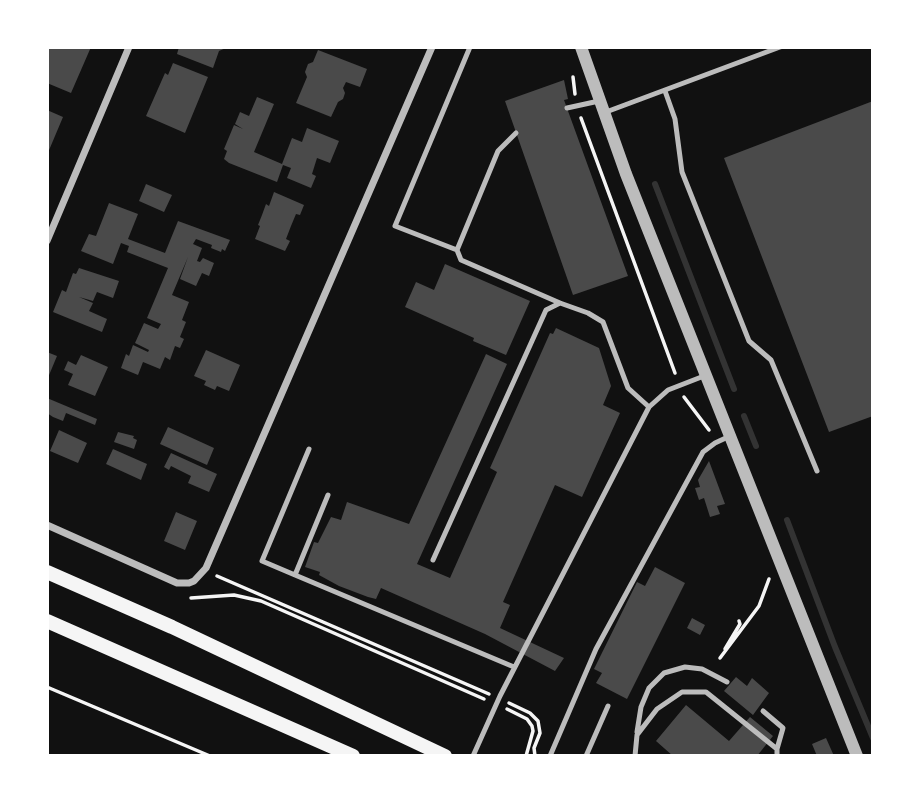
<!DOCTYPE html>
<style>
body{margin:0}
#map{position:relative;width:920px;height:803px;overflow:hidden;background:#111;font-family:"Space Grotesk",sans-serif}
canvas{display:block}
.frame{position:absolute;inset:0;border:49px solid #fff;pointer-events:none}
</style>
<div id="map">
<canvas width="920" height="803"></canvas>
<div class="frame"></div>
</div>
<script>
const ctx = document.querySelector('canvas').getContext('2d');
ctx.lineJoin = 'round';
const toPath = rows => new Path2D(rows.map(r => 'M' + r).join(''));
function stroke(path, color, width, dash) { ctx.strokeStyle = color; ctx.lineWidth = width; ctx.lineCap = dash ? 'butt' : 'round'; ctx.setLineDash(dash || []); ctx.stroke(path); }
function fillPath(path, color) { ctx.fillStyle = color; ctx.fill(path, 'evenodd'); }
const stream = toPath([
 [655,184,734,389],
 [744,416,756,446],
 [787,520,835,647,873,738]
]);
const building = toPath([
 [47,47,91,47,71,93,47,83],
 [179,47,228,47,219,51,213,68,177,54],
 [318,50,367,69,360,87,346,82,343,88,345,93,343,99,338,102,331,117,296,103,307,77,305,72,308,64,313,62],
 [173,63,208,77,185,133,146,116,165,73,168,75],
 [564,80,568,99,564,100,628,276,573,295,505,101],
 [257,97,274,104,254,152,282,164,292,138,302,142,307,128,339,141,330,163,317,158,312,174,316,176,311,188,287,178,291,168,283,165,277,182,229,163,224,159,227,151,224,149,234,125,243,129,235,124,240,112,249,116],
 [873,101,873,416,829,432,724,158],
 [47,110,63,117,47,155],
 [146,184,172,195,164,212,139,201],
 [274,192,304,205,300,215,296,214,291,226,286,239,290,241,285,251,255,239,260,226,258,225,262,215,266,204,269,206],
 [109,203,138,214,128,239,165,253,178,221,230,240,225,251,222,249,221,252,211,248,212,245,196,239,193,244,202,248,197,261,200,262,203,258,214,263,209,276,202,273,196,286,180,279,188,257,172,295,189,302,182,320,186,322,180,337,184,339,180,348,175,346,170,360,165,357,160,369,143,362,138,375,121,368,126,354,129,356,133,345,148,352,149,350,135,343,144,323,158,329,161,324,147,318,168,268,127,252,129,246,121,243,113,264,81,251,89,234,96,236],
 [445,264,530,301,506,355,473,341,474,338,405,307,416,282,434,290],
 [79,268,119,281,113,298,97,292,93,301,79,297,93,303,89,311,107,319,102,332,53,312,62,290,66,292,73,273,76,274],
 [556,328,599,348,611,386,603,405,620,413,582,497,555,485,503,602,510,605,500,628,564,658,555,671,485,634,381,588,376,599,368,597,339,586,319,575,320,572,305,567,314,542,318,543,331,517,341,520,347,502,409,524,486,354,507,364,417,564,450,578,497,472,490,468,550,333,553,334],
 [206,350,240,365,229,391,217,386,215,390,204,385,206,381,194,376],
 [47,352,57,356,47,380],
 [81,355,108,367,95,396,68,385,73,374,64,370,68,361,76,365],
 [47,398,97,419,95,425,66,413,63,421,53,417,47,413],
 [168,427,214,448,207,465,160,444],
 [59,430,87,443,78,463,50,451],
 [118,432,134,436,133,438,137,440,134,449,114,442],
 [113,449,147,464,141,480,106,464],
 [171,453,217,474,209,492,188,483,191,476,171,466,169,470,164,467],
 [709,461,725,504,717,506,720,514,710,517,704,498,699,500,695,488,700,487,698,480],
 [176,512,197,521,185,550,164,541],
 [655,567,685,583,627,699,596,683,602,673,594,669,637,582,645,586],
 [692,618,705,625,700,635,687,628],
 [736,677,747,686,752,678,769,693,753,715,724,691],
 [686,705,729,741,750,717,773,736,757,756,673,756,656,741],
 [826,738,834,756,817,756,812,744]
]);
const path = toPath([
 [573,77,575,94],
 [581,118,675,373],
 [684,397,709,430],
 [217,576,489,694],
 [191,598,234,595,261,601,484,699],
 [725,649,740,624,739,621],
 [720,658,759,606,769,579],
 [47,687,210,756],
 [509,703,530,713,538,721,540,733,534,748,535,756],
 [507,709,527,719,532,726,533,731,526,756]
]);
const service = toPath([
 [665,91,675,119,682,172,749,341,771,360,817,471],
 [567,108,599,101],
 [606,112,780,47],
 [516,133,498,151,457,250,461,260,560,303],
 [457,250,395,226,470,47],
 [328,495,295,575,514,667],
 [433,560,546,310,560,303,588,313,603,322,628,388,649,407],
 [295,575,262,561,309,449],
 [763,711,783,728,777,749],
 [637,732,641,707,649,688,664,673,685,667,702,669,727,682],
 [473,756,500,696,649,407,668,390,704,376],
 [550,756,596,649,703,452,715,443,730,436],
 [586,756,608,706],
 [635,756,637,735,657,709,682,692,706,692,777,749,777,756]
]);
const minor = toPath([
 [47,241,129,47],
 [47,525,177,583,189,583,194,581,206,568,432,47]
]);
const tertiary = toPath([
 [581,47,626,174,857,756]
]);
const secondary = toPath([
 [47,572,172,627,445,756],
 [47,621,353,756]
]);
stroke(stream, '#333', 6);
fillPath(building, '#4a4a4a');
stroke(path, '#f5f5f5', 3.5);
stroke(service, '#bcbcbc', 5);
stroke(minor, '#bcbcbc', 7);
stroke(tertiary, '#bcbcbc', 12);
stroke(secondary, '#f5f5f5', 14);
</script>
